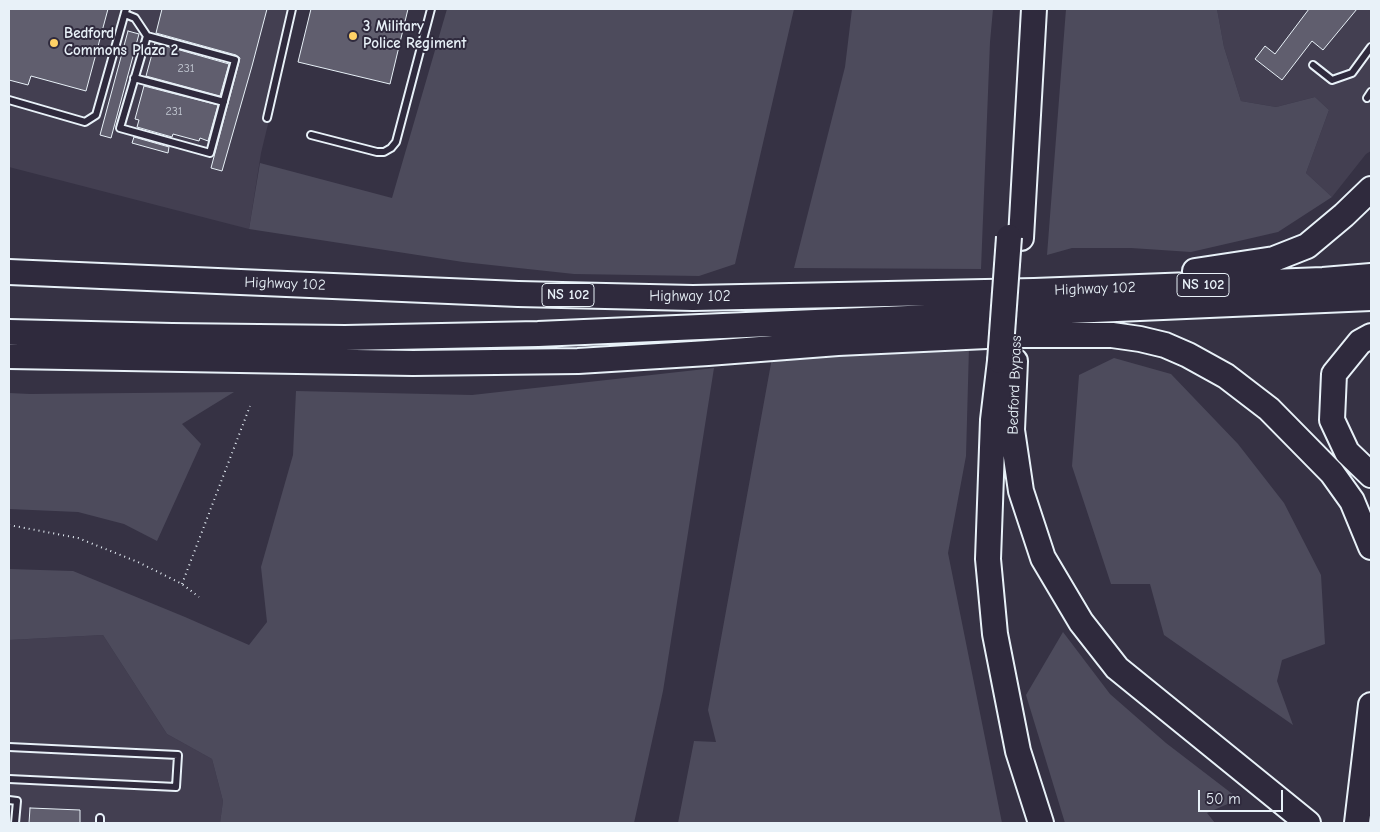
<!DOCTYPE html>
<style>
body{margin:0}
#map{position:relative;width:1380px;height:832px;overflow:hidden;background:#363244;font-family:"Comic Neue",sans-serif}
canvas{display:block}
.frame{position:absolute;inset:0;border:10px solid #e8f1f8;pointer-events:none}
.scale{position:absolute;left:1198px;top:790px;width:85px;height:22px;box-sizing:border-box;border:2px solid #e8f1f8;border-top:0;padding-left:6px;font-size:15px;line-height:18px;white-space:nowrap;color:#e8f1f8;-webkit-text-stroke:4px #2f2a3d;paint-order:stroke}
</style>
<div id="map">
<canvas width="1380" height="832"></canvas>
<div class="frame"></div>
<div class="scale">50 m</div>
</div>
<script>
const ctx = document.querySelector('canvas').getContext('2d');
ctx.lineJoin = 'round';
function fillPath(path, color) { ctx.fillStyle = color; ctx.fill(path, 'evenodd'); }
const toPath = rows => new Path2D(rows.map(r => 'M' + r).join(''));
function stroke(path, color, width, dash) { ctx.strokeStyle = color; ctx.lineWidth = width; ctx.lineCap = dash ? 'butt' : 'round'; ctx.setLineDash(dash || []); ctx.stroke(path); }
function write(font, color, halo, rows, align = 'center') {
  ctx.font = font + ' "Comic Neue",sans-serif'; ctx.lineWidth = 4; ctx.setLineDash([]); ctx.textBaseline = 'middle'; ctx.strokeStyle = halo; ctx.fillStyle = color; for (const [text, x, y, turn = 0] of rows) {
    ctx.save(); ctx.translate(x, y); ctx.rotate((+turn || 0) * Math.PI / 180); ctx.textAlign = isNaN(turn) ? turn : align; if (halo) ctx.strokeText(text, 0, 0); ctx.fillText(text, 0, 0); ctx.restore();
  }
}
const built = toPath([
 [9,9,296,9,261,153,249,229,9,167],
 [1217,9,1371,9,1371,151,1366,154,1332,197,1306,173,1329,110,1315,97,1276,107,1241,101,1224,47],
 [103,635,167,734,212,759,223,801,220,823,9,823,9,640]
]);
const green = toPath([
 [447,9,794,9,735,264,699,276,574,274,463,262,249,229,260,163,392,198],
 [852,9,993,9,990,42,981,269,794,268,845,67],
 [1066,9,1217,9,1224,47,1241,101,1276,107,1315,97,1329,110,1306,173,1332,197,1278,232,1191,252,1131,248,1072,248,1047,255],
 [969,347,966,456,948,553,1002,823,678,823,694,741,716,742,708,710,772,358],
 [1114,358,1171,374,1238,444,1284,503,1321,575,1325,644,1282,660,1277,681,1293,725,1164,635,1150,584,1111,584,1072,466,1079,375],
 [714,368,663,691,634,823,220,823,223,801,212,759,167,734,103,635,9,640,9,569,73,571,185,617,249,645,267,622,261,567,293,455,296,391,472,395],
 [234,392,182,424,201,444,157,541,124,524,78,512,9,509,9,393,30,394],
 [1063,632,1110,694,1166,743,1239,799,1207,813,1215,823,1065,823,1026,695]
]);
const building = toPath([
 [9,9,108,9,86,91,31,76,28,85,9,80,9,9],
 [162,9,267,9,252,66,222,171,211,168,240,58,236,55,156,33,162,9],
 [311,9,408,9,390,84,298,62,311,9],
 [1309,9,1357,9,1323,50,1312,41,1282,80,1255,59,1265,46,1275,54,1309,9],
 [128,31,139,34,111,138,100,135,128,31],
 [155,43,229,64,220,96,146,76,155,43],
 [144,86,218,105,208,141,200,138,199,141,173,134,172,137,137,127,139,120,135,119,144,86],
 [134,137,169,147,168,153,132,143,134,137],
 [30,808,80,810,80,823,29,823,30,808]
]);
const path = toPath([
 [9,525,78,538,138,562,182,584,199,597],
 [182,584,250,406]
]);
const service = toPath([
 [125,14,135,18,147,36],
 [147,36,235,60,210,153,120,128,147,36],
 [1313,65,1332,80,1352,73,1371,47],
 [134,78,224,102],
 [1367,98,1371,92],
 [9,100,85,122,96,115,126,9],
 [267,118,292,9],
 [311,135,377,152,384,152,391,148,396,142,431,9],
 [9,747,178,755,176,787,9,779],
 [9,800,17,801,15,823],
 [100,823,100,818]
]);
const motorway = toPath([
 [1021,238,1034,9],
 [1195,271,1274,259,1307,246,1344,215,1371,189],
 [9,272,518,294,693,298,1034,291,1323,280,1371,276],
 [9,332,172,336,345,338,538,334,1371,298],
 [1371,336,1360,342,1334,374,1332,420,1347,452,1371,475],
 [9,356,413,363,578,361,708,353,838,343,1008,335,1112,335,1140,339,1165,345,1188,355,1226,376,1269,409,1332,473,1352,501,1371,547],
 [1000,361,993,420,988,559,995,634,1018,751,1041,823],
 [1015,361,1012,430,1021,491,1043,558,1081,622,1117,668,1308,823],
 [1357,823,1371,705]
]);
const motorwayBridge = toPath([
 [1000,361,1009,237]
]);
const markers = [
 [353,36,5,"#ffd166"],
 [54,43,5,"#ffd166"]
];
const numberNames = [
 ["231",186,69],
 ["231",174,112]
];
const shields = [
 [1203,285,52],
 [568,295,52]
];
const shieldNames = [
 ["NS 102",1203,285],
 ["NS 102",568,295]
];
const poiNames = [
 ["3 Military",363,27],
 ["Police Regiment",363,44],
 ["Bedford",64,34],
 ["Commons Plaza 2",64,51]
];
const streetNames = [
 ["Highway 102",285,284,2],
 ["Highway 102",1095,289,-2],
 ["Highway 102",690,297],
 ["Bedford Bypass",1015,385,-88]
];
fillPath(built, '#433f51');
fillPath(green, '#4d4b5c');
fillPath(building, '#605e6e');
stroke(building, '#e8f1f8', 1);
stroke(service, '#e8f1f8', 10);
stroke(motorway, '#e8f1f8', 28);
stroke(path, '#e8f1f8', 2, [1, 4]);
stroke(service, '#2f2a3d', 6);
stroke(motorway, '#2f2a3d', 24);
stroke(motorwayBridge, '#e8f1f8', 28, []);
stroke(motorwayBridge, '#2f2a3d', 24);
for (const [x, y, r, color] of markers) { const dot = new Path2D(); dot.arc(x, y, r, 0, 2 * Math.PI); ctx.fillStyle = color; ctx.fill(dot); stroke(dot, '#2f2a3d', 2); }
write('12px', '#c6ccd6', null, numberNames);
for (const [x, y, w] of shields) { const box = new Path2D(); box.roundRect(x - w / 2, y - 11.5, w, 23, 4); ctx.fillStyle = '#2f2a3d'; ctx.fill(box); stroke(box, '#e8f1f8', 1); }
write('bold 14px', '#e8f1f8', null, shieldNames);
write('bold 15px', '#e8f1f8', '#2f2a3d', poiNames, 'left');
write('15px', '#e8f1f8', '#2f2a3d', streetNames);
</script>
